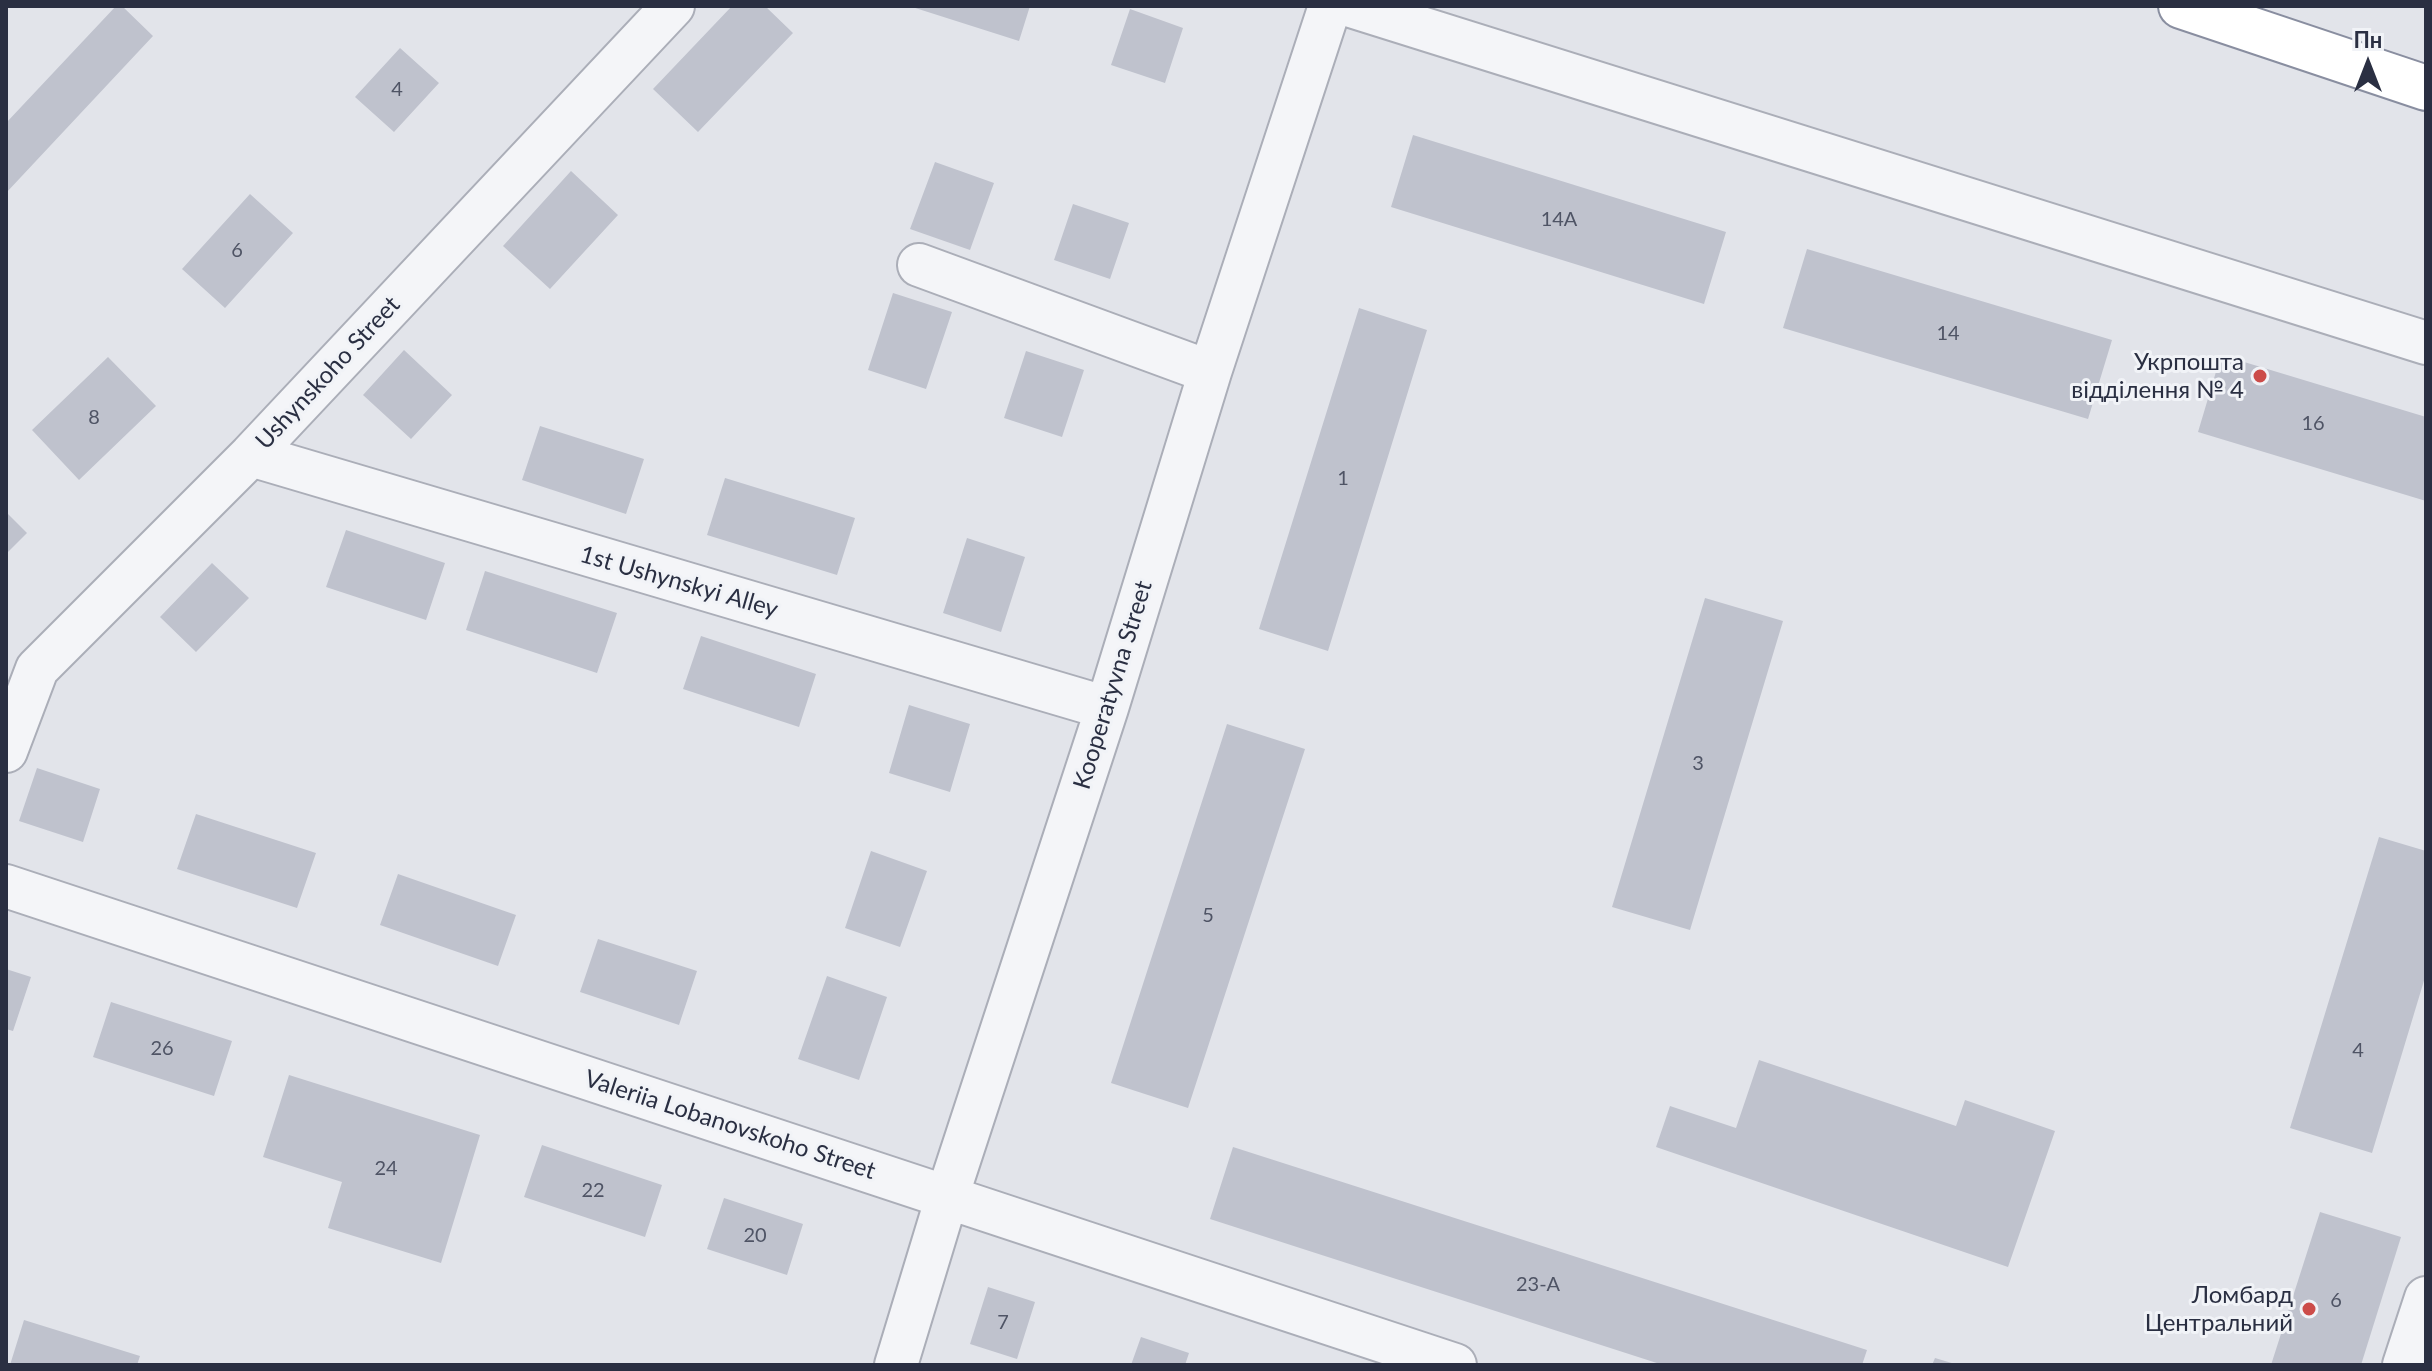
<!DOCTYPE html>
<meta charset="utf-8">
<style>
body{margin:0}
#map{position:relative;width:2432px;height:1371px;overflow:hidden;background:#e2e4ea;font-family:Lato,sans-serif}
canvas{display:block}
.frame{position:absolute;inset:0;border:8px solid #2a2f42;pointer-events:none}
.north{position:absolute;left:2328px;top:24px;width:80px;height:80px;-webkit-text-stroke:6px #f1f3f7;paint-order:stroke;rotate:0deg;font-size:22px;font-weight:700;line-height:32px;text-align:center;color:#2a2f42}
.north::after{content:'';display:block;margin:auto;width:28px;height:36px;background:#2a2f42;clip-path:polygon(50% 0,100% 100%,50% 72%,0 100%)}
</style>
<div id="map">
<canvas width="2432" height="1371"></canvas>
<div class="frame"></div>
<div class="north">Пн</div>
</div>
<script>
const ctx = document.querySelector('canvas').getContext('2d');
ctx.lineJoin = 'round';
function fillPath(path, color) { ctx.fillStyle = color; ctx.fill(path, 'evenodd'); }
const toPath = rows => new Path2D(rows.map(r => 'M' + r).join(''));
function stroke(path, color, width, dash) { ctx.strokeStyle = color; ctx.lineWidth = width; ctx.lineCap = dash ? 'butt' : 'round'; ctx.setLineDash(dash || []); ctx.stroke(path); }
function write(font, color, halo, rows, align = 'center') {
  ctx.font = font + ' Lato,sans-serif'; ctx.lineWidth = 6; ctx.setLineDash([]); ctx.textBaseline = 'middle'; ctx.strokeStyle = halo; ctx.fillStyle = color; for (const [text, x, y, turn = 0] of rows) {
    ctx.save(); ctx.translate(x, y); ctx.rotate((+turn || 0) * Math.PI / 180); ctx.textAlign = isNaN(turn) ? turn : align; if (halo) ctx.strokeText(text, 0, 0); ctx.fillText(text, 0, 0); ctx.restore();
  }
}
const building = toPath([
 [116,6,122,6,153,36,6,193,6,123],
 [732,6,765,6,793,33,698,132,653,89],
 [909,6,1030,6,1019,41],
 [1130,9,1183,28,1165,83,1111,65],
 [400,48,439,83,394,132,355,97],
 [1413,135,1726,232,1704,304,1391,207],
 [935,162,994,183,970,250,910,229],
 [571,171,618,215,550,289,503,246],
 [250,194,293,233,225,308,182,269],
 [1073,204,1129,223,1110,279,1054,260],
 [1807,249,2112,340,2088,419,1783,328],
 [893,293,952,312,926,389,868,370],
 [1359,308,1427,330,1328,651,1259,629],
 [404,350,452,395,411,439,363,395],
 [1026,351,1084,370,1062,437,1004,418],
 [2221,355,2426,417,2426,501,2198,432],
 [108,357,156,406,79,480,32,430],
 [540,426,644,459,626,514,522,480],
 [725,478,855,518,837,575,707,535],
 [6,512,27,533,6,554],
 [346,530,445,563,426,620,326,587],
 [967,538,1025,557,1001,632,943,613],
 [212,563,249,598,196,652,160,617],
 [485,571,617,613,597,673,466,630],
 [1705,598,1783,621,1690,930,1612,907],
 [701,636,816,674,799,727,683,689],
 [909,705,970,724,950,792,889,773],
 [1227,724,1305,749,1188,1108,1111,1083],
 [37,768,100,789,83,842,19,821],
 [196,814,316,853,297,908,177,869],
 [2379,837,2426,851,2426,974,2372,1153,2290,1128],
 [871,851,927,871,900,947,845,928],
 [398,874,516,915,498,966,380,925],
 [598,939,697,971,679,1025,580,992],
 [6,969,31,977,13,1031,6,1029],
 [827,976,887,997,859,1080,798,1059],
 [111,1002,232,1041,214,1096,93,1057],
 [1759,1060,1956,1126,1965,1100,2055,1131,2008,1267,1656,1147,1670,1106,1736,1128],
 [289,1075,480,1135,441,1263,328,1228,342,1182,263,1157],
 [542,1145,662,1185,645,1237,524,1197],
 [1233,1147,1867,1350,1862,1365,1663,1365,1210,1219],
 [724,1198,803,1224,787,1275,707,1249],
 [2320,1212,2401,1237,2361,1365,2271,1365],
 [988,1287,1035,1302,1017,1359,970,1344],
 [24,1320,140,1356,137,1365,10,1365],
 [1141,1337,1189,1353,1185,1365,1131,1365],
 [1935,1358,1955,1364,1955,1365,1932,1365]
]);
const minor = toPath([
 [1351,6,2426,343],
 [919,265,1210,372],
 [251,455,1107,708],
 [6,751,37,669,251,455,673,6],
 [6,886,1455,1365],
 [896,1365,947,1197,1107,708,1210,372,1330,6],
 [2404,1365,2426,1298]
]);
const highway = toPath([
 [2181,6,2426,88]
]);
const markers = [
 [2260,376,8,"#cc4c49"],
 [2309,1309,8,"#cc4c49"]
];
const numberNames = [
 ["4",397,90],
 ["14А",1559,220],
 ["6",237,251],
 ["14",1948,334],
 ["8",94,418],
 ["16",2313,424],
 ["1",1343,479],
 ["3",1698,764],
 ["5",1208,916],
 ["26",162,1049],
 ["4",2358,1051],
 ["24",386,1169],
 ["22",593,1191],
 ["20",755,1236],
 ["23-А",1538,1285],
 ["6",2336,1301],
 ["7",1003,1323]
];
const poiNames = [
 ["Укрпошта",2244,362],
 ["відділення № 4",2244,390],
 ["Ломбард",2293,1295],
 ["Центральний",2293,1323]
];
const streetNames = [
 ["Ushynskoho Street",328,373,-47],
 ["1st Ushynskyi Alley",679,582,16],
 ["Kooperatyvna Street",1113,685,-73],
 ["Valeriia Lobanovskoho Street",730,1125,18]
];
fillPath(building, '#bfc2cd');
stroke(minor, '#abaeb8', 46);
stroke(highway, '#898ea0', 48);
stroke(minor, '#f4f5f8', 42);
stroke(highway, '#fff', 44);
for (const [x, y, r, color] of markers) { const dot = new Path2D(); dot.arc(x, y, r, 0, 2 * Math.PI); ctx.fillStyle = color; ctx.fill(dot); stroke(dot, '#f1f3f7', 3); }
write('20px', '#4f5465', null, numberNames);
write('24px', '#2a2f42', '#f1f3f7', poiNames, 'right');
write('24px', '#2a2f42', '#f1f3f7', streetNames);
</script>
